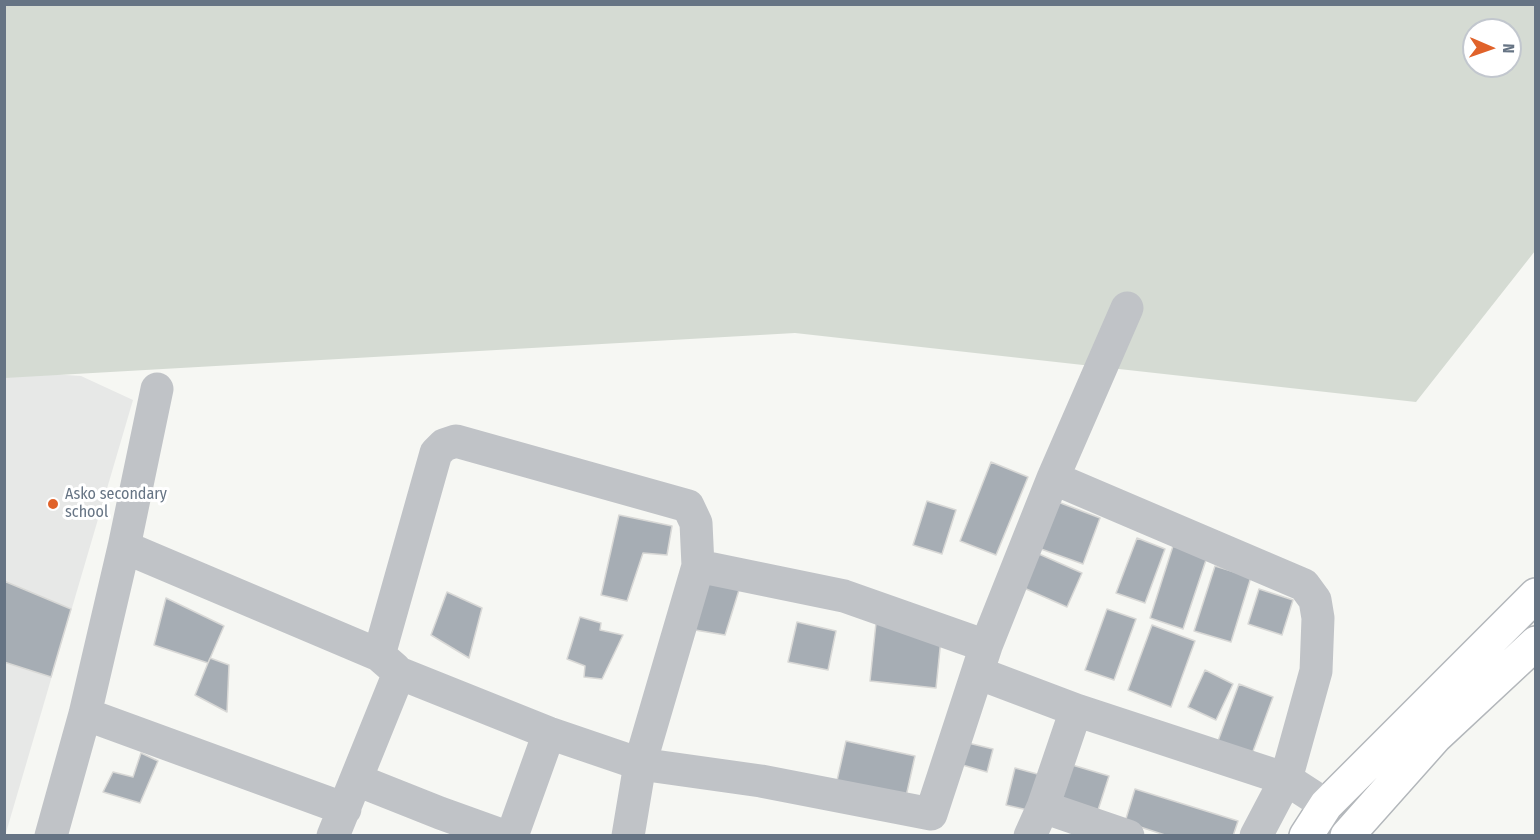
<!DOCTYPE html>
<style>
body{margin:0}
#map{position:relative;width:1540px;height:840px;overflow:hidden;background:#f6f7f3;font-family:"Fira Sans Condensed",sans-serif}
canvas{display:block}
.frame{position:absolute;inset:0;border:6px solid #667484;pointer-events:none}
.north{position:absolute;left:1462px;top:18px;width:60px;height:60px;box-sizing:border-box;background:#fff;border:2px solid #c2c7ce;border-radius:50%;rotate:92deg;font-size:16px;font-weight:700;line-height:24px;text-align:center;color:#667484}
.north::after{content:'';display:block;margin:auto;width:21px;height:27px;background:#e0622a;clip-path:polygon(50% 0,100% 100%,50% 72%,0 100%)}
</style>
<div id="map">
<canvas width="1540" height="840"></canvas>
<div class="frame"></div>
<div class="north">N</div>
</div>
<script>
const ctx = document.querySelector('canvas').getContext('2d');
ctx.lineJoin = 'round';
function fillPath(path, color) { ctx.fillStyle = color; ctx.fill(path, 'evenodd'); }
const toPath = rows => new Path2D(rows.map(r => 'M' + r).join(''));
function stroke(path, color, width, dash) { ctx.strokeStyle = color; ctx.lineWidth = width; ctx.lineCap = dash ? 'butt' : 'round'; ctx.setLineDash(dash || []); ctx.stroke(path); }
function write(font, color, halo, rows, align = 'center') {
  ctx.font = font + ' "Fira Sans Condensed",sans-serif'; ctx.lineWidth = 6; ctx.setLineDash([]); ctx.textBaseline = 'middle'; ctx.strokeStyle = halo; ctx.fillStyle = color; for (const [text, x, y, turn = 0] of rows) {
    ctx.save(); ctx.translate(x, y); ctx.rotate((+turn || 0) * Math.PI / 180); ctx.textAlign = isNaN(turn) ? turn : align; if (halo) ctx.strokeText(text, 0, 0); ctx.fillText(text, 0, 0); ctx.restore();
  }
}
const built = toPath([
 [4,371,81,376,133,400,5,836]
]);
const green = toPath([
 [5,5,1535,5,1535,251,1416,402,795,333,5,378],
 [1474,30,1510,30,1510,66,1474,66]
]);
const building = toPath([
 [991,462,1028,477,996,555,960,541,991,462],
 [927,501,956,510,942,554,913,545,927,501],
 [1058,502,1100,518,1083,564,1041,549,1058,502],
 [619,515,672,526,667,555,643,553,627,601,601,595,619,515],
 [1137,538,1165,549,1145,603,1116,593,1137,538],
 [1173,546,1207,557,1183,629,1150,618,1173,546],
 [1039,554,1082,573,1067,607,1024,588,1039,554],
 [1215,566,1251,577,1231,642,1194,631,1215,566],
 [701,578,739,590,725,635,689,629,701,578],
 [4,581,71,609,51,677,4,662,4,581],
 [1259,589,1293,600,1282,635,1248,624,1259,589],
 [447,592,482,608,469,658,431,635,447,592],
 [166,598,224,626,208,663,154,645,166,598],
 [1107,609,1136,619,1114,680,1085,670,1107,609],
 [580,617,601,623,600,630,623,635,602,679,584,677,585,666,567,659,580,617],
 [797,622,836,631,828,670,788,662,797,622],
 [876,623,942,629,936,688,870,681,876,623],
 [1152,625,1195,641,1171,707,1128,690,1152,625],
 [210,658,229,665,227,712,195,695,210,658],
 [1205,670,1233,684,1216,720,1188,707,1205,670],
 [1239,684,1273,697,1252,754,1218,741,1239,684],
 [846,741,915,756,905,801,836,785,846,741],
 [964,742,993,749,987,772,959,764,964,742],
 [141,753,158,761,140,803,103,792,113,772,133,777,141,753],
 [1069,764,1109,776,1098,810,1059,797,1069,764],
 [1015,768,1041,775,1032,811,1006,805,1015,768],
 [1135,789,1238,821,1233,836,1168,836,1125,822,1135,789]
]);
const minor = toPath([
 [1053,478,1304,585,1315,600,1318,618,1316,671,1286,779,1256,836],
 [124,547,379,655,395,669],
 [698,566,844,596,986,646],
 [379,655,436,453,444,445,456,441,688,506,696,523,698,566,640,764,628,836],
 [978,673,1076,710,1286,779,1326,805],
 [85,714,345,809],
 [357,780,440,813,504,836],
 [1043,807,1128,836],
 [51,836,85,714,124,547,157,389],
 [333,836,399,673,549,733,640,764,761,781,931,814,986,646,1053,478,1127,308],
 [512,836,549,733],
 [1030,836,1043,807,1076,710]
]);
const major = toPath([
 [1306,836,1326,805,1536,595],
 [1347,836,1435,737,1536,643]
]);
const markers = [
 [53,504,6,"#e0622a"]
];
const poiNames = [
 ["Asko secondary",65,495],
 ["school",65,513]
];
fillPath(built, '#e7e8e7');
fillPath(green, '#d5dbd3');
fillPath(building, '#a6adb4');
stroke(building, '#d8d8d6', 1.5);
stroke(major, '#b3b7bb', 36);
stroke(minor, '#c0c3c7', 33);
stroke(major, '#fff', 33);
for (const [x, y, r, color] of markers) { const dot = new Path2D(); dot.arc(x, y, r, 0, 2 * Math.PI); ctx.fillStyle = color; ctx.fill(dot); stroke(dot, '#fff', 2); }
write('16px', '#667484', '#fff', poiNames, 'left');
</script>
